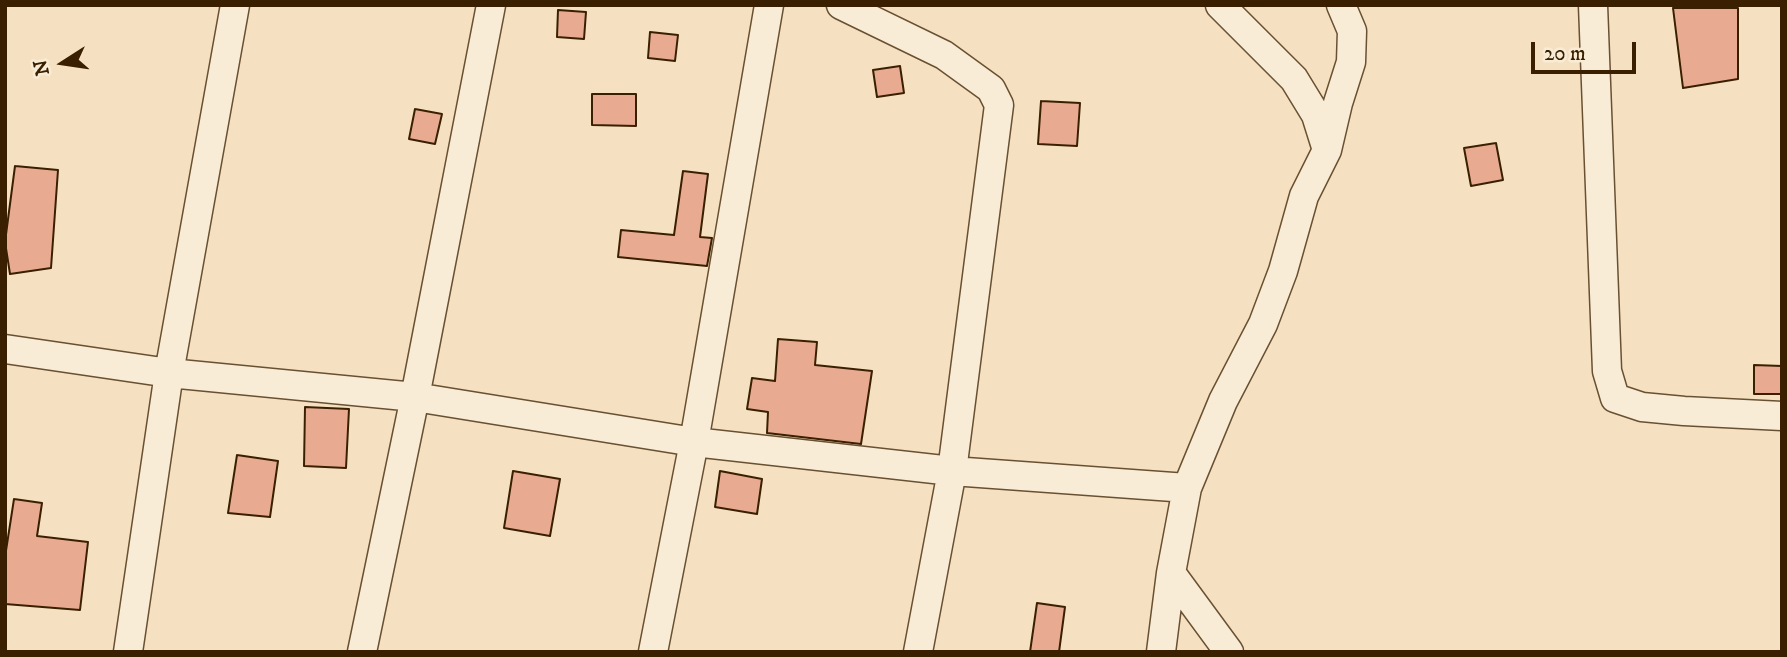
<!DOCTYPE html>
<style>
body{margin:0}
#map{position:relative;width:1787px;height:657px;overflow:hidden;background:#f5e1c1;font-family:"IM FELL DW Pica",serif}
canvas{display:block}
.frame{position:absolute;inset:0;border:7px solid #3a2001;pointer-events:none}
.north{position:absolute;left:28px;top:28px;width:70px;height:70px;-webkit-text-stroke:5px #f8ecd7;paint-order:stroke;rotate:258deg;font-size:19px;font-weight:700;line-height:28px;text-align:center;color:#3a2001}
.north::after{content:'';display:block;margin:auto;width:24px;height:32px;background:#3a2001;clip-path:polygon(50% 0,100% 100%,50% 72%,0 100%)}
.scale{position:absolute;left:1531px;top:42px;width:105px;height:32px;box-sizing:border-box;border:4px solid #3a2001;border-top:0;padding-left:9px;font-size:21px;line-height:24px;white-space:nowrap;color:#3a2001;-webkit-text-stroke:5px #f8ecd7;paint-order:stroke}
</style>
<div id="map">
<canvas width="1787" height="657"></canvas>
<div class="frame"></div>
<div class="north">N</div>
<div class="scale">20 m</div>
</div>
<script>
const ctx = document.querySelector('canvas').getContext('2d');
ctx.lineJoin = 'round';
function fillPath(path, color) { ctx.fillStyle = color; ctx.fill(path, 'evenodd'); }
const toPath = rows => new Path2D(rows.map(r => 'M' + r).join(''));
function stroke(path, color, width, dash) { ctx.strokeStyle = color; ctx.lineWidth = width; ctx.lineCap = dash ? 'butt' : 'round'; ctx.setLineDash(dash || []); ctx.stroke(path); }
const building = toPath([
 [1673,8,1738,8,1738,79,1683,88,1673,8],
 [558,10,586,12,584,39,557,37,558,10],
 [650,32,678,35,675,61,648,58,650,32],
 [900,66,904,93,877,97,873,70,900,66],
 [592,94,636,94,636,126,592,125,592,94],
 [1041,101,1080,103,1077,146,1038,144,1041,101],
 [415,109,442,114,435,144,409,139,415,109],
 [1496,143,1503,180,1471,186,1464,148,1496,143],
 [15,166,58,170,51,268,10,274,5,242,15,166],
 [683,171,708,174,700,237,712,238,707,266,618,257,621,230,674,235,683,171],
 [778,339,817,342,815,365,872,371,861,444,767,433,768,412,747,409,752,378,775,381,778,339],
 [1754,365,1782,366,1782,394,1754,394,1754,365],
 [305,407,349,409,346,468,304,466,305,407],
 [237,455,278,461,270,517,228,513,237,455],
 [513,471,560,479,550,536,504,528,513,471],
 [720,471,762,479,757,514,715,507,720,471],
 [14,499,42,503,37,536,88,542,80,610,5,604,5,557,14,499],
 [1037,603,1065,607,1059,652,1030,652,1037,603]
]);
const minor = toPath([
 [841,5,944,55,991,89,999,105,952,471,918,652],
 [1220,5,1294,79,1316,115,1327,150],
 [1593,5,1607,371,1615,398,1642,407,1684,411,1782,416],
 [5,349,169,373,415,397,694,442,952,471,1187,488],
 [1171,573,1229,652],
 [128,652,169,373,235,5],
 [362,652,415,397,491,5],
 [653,652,694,442,769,5],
 [1161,652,1171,573,1187,488,1223,401,1263,324,1283,271,1304,196,1327,150,1338,103,1351,62,1352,31,1341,5]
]);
fillPath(building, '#e8ab91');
stroke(building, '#3a2001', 2);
stroke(minor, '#695031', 31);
stroke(minor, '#f8ecd7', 28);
</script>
